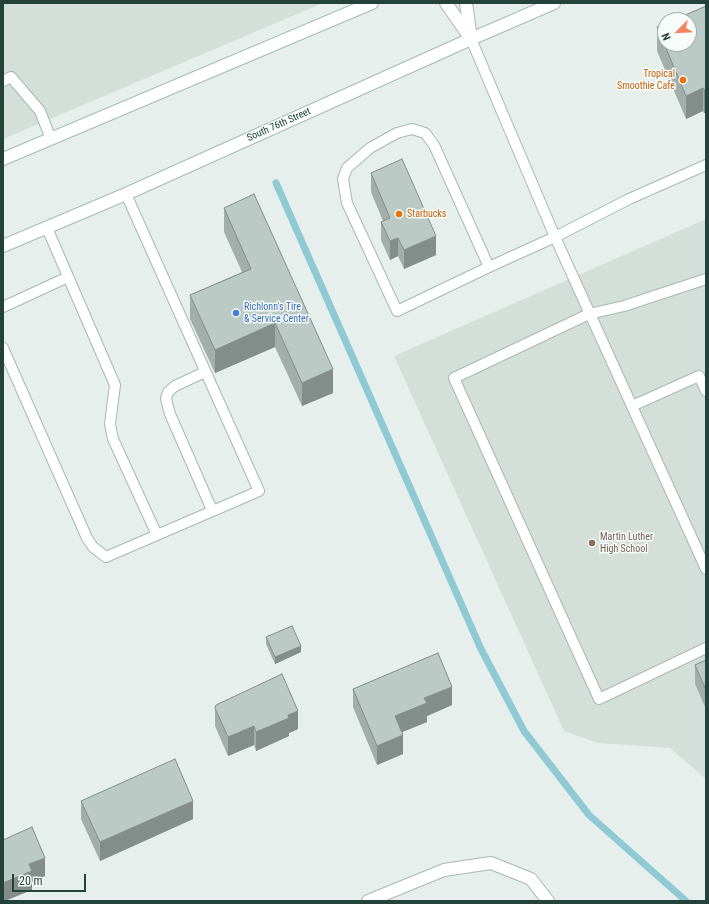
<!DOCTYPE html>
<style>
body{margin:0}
#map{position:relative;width:709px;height:904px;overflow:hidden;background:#e6efeb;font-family:"Roboto Condensed",sans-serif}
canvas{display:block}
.frame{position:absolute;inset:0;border:4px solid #24423a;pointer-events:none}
.north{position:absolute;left:657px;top:12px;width:40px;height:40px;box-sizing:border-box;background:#f7fbf9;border:1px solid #a3b1ad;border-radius:50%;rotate:246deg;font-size:11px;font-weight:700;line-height:16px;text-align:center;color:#24423a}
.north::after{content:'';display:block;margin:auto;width:14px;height:18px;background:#f4845f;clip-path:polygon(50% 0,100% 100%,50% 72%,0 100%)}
.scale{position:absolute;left:12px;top:874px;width:74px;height:18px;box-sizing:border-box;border:2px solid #24423a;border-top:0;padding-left:5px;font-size:12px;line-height:14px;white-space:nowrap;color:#24423a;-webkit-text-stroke:3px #f7fbf9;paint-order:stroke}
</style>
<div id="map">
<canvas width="709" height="904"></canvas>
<div class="frame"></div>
<div class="north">N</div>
<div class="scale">20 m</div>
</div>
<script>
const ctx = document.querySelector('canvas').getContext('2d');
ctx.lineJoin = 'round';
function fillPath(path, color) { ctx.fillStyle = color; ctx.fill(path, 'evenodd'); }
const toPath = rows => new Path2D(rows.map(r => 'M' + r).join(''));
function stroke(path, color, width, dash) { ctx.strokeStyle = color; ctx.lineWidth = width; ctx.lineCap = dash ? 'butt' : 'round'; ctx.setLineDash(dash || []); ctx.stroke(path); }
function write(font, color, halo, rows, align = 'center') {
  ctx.font = font + ' "Roboto Condensed",sans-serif'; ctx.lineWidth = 3; ctx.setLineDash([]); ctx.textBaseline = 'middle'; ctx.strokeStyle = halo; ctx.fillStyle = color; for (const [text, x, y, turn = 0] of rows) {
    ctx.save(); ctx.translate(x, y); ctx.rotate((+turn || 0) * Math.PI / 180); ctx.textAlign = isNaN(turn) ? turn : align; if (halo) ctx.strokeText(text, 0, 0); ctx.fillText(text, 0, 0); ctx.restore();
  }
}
const built = toPath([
 [3,3,323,3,3,139],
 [706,219,706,779,670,748,598,743,564,731,394,356]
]);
const stream = toPath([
 [276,183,481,649,524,731,589,815,686,901]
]);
const service = toPath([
 [471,39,555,237,706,569],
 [3,81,11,77,40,111,51,139],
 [412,129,425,133,434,145,489,267,397,311,347,203,343,179,347,168,370,148,397,133,412,129],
 [47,228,115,385,110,424,113,439,157,535],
 [489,267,555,237,629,199,706,165],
 [706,279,624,306,589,314,454,378,599,699,706,648],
 [3,307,68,277],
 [3,348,87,538,93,547,106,557,259,491,126,194],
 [205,372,175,386,168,392,166,399,170,414,212,510],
 [632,406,699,376,706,391]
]);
const minor = toPath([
 [446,3,471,39,466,3],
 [368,901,444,870,491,863,531,879,548,901]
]);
const secondary = toPath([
 [3,159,372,3],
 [3,246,126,194,471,39,554,3]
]);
const wall = toPath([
 [706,6,704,113,703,111,686,119,657,51,657,27],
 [371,173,436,255,404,269,398,256,390,260,381,240,381,222,383,221,371,192],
 [224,208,333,393,302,406,275,347,215,373,190,319,190,295,242,272,224,232],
 [266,637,301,652,275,664,266,644],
 [706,660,706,709,695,684,695,665],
 [353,689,452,705,427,716,427,722,402,732,403,754,377,765,353,707],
 [215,708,298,729,289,733,289,736,256,751,254,745,228,756,215,726],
 [81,801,193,819,100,861,81,819]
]);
const shadedWall = toPath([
 [703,88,703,111,686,119,686,96],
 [706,89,706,113,704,113,704,90],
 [436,236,436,255,404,269,404,250],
 [398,238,398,256,390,260,390,241],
 [275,323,275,347,215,373,215,350],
 [333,369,333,393,302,406,302,383],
 [301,646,301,652,275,664,275,657],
 [452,687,452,705,427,716,427,722,395,735,395,716,424,698],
 [298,711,298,729,289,733,289,736,256,751,256,732,288,715],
 [254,726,254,745,228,756,228,737],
 [403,735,403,754,377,765,377,746],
 [193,801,193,819,100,861,100,842],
 [45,858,45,876,32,882,32,890,5,901,3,901,3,883,29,864]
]);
const building = toPath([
 [706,6,706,89,704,90,703,88,686,96,657,27,665,24,665,44,689,44,689,20,674,20,706,6],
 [402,159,436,236,404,250,398,238,390,241,381,222,390,218,371,173,402,159],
 [254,194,333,369,302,383,275,323,215,350,190,295,251,269,224,208,254,194],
 [292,626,301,646,275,657,266,637,292,626],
 [438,653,452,687,424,698,427,703,395,716,403,735,377,746,353,689,438,653],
 [706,660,706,690,695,665,706,660],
 [282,674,298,711,288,715,289,718,256,732,254,726,228,737,215,708,216,705,282,674],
 [175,759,193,801,100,842,81,801,175,759],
 [32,827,45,858,29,864,32,871,3,883,3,840,32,827]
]);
const markers = [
 [683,80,4,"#e8710a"],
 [399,214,4,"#e8710a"],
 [236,313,4,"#3f7fe0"],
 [592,543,4,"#8d6e63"]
];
const foodNames = [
 ["Tropical",675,74],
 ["Smoothie Cafe",675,86],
 ["Starbucks",407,214,"left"]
];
const streetNames = [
 ["South 76th Street",279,125,-24]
];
const shopNames = [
 ["Richlonn's Tire",244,307],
 ["& Service Center",244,319]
];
const educationNames = [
 ["Martin Luther",600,537],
 ["High School",600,549]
];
fillPath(built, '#d4dfda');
stroke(stream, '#8ec9d4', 7);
stroke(service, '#a8b8b2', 12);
stroke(minor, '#a8b8b2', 14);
stroke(secondary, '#a4bbb3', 14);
stroke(service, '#fff', 10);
stroke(minor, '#fff', 12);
stroke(secondary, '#fff', 12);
fillPath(wall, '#a1aea9');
fillPath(shadedWall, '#838d89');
fillPath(building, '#bbcac4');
stroke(building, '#838d89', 1);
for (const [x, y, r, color] of markers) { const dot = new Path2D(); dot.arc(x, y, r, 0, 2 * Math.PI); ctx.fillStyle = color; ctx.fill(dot); stroke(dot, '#f7fbf9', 1.5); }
write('10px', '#c56008', '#f7fbf9', foodNames, 'right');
write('10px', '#24423a', '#f7fbf9', streetNames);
write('10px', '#366cbe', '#f7fbf9', shopNames, 'left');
write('10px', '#785e54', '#f7fbf9', educationNames, 'left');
</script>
